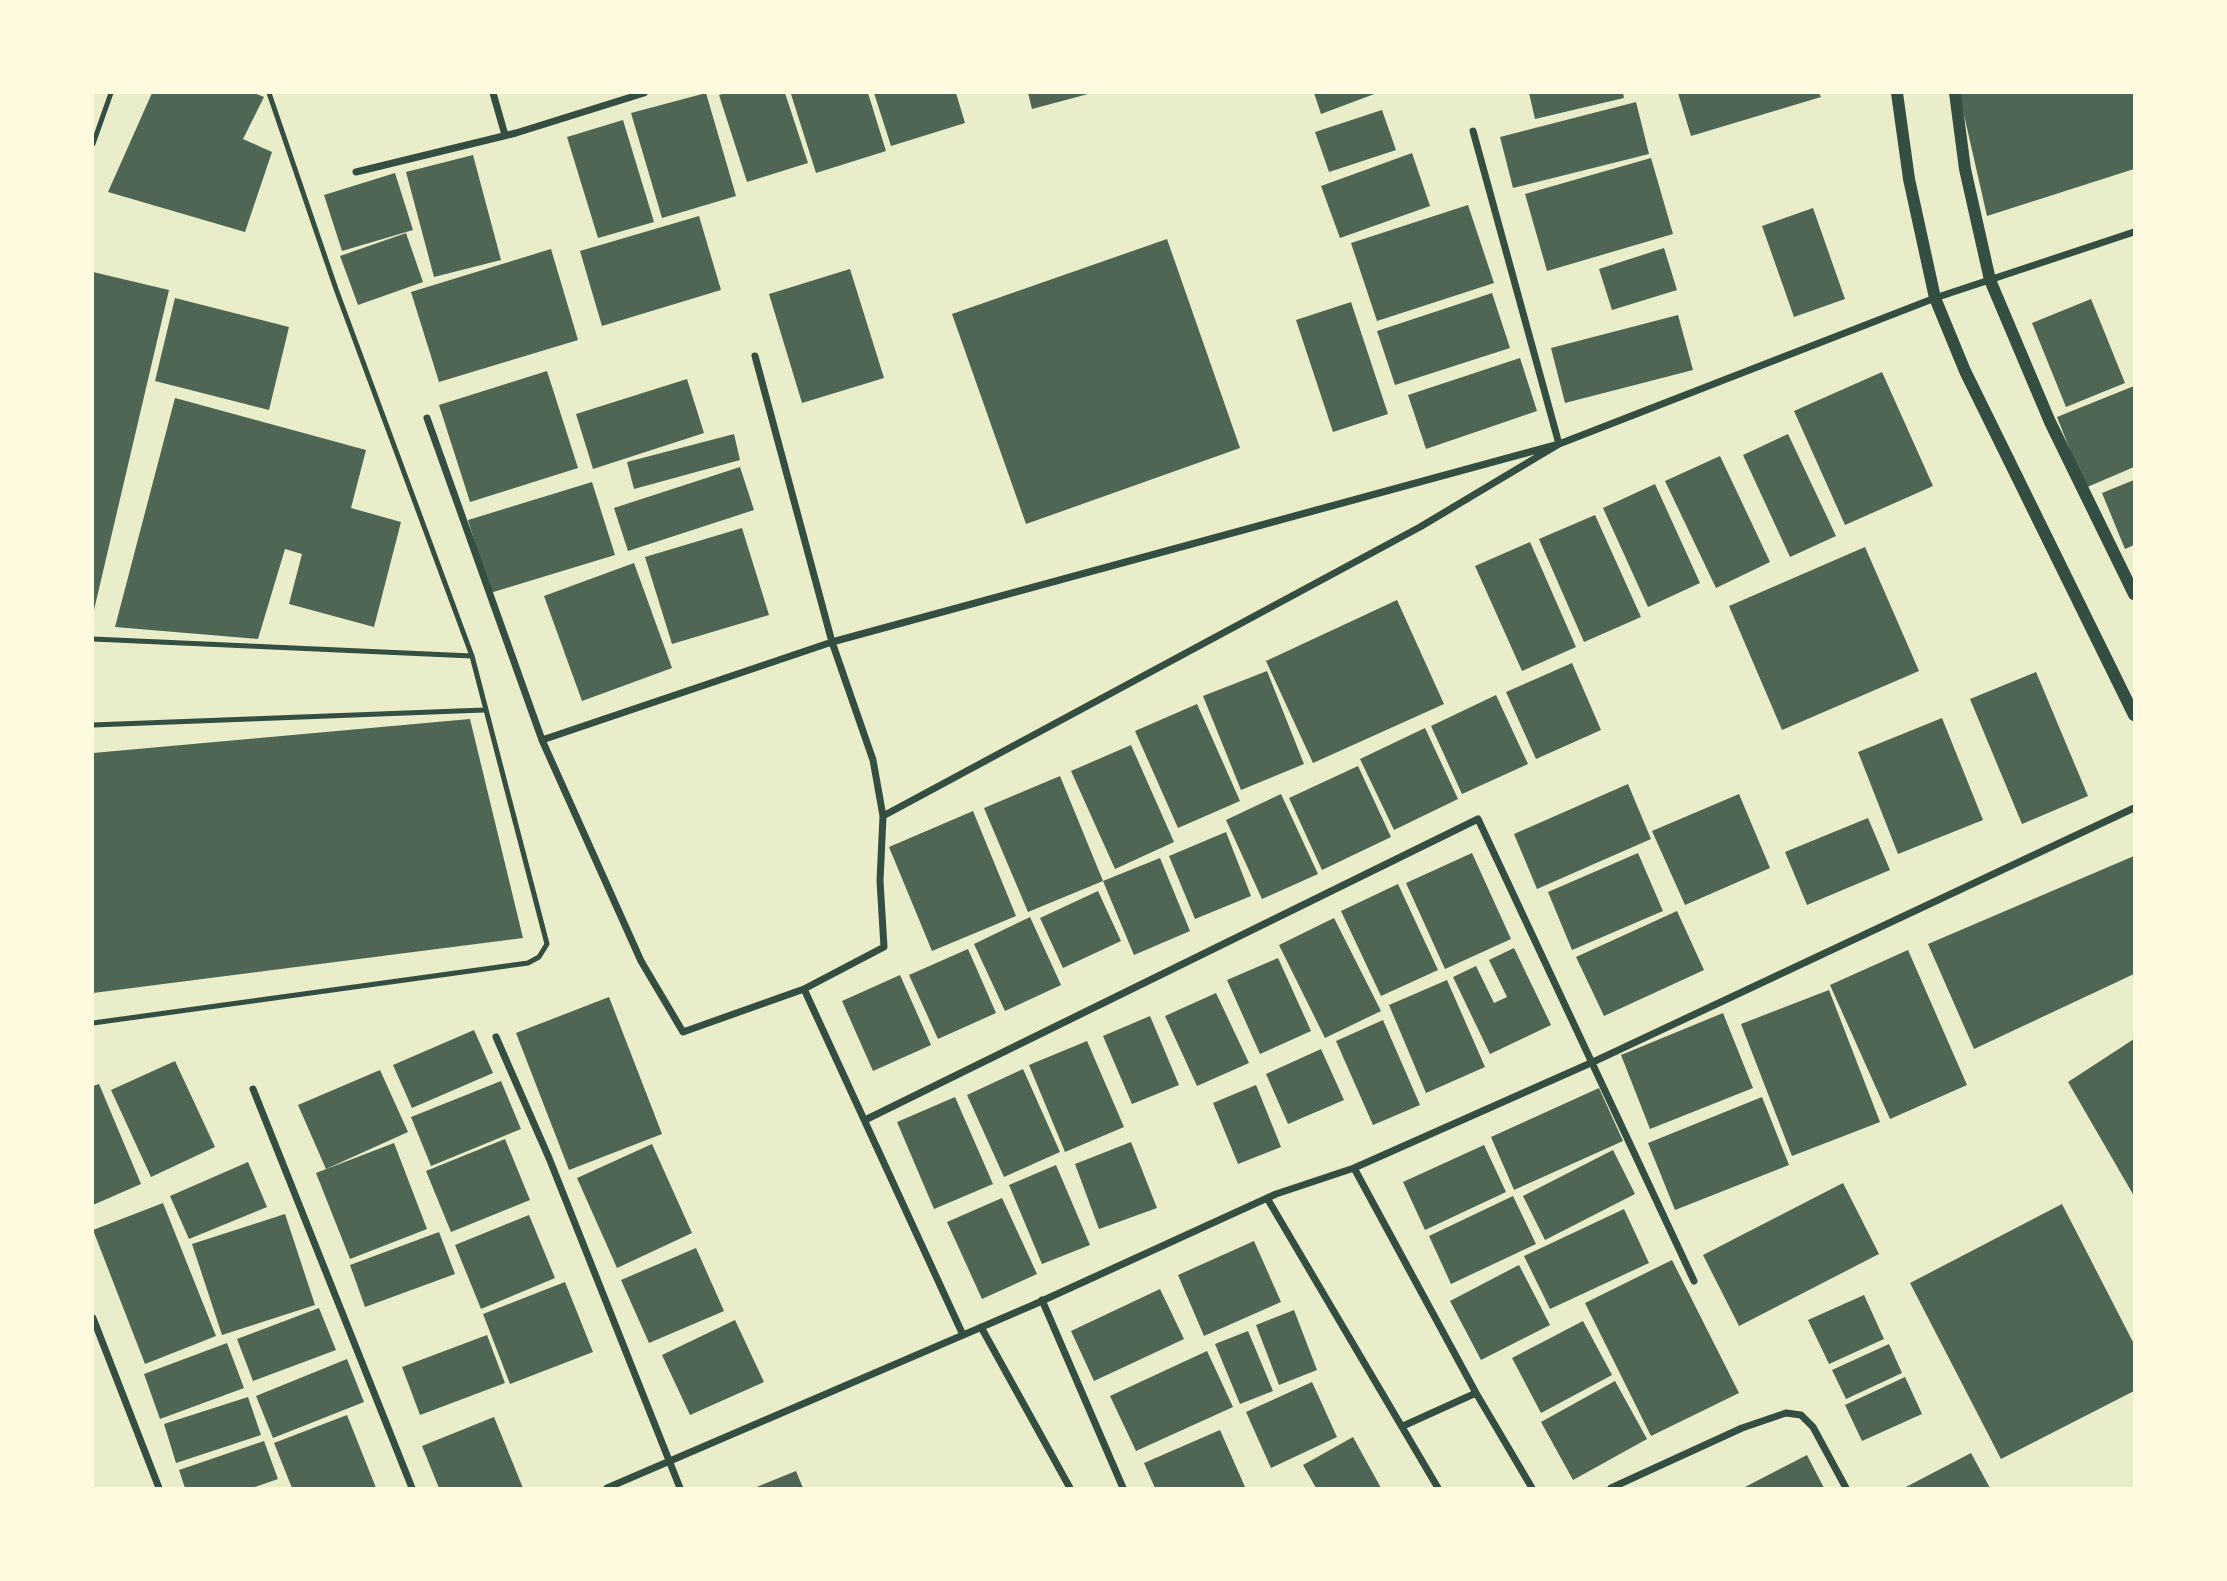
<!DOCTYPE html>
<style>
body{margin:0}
#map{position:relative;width:2227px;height:1581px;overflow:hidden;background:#e9edc9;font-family:Inter,sans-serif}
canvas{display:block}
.frame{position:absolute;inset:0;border:94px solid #fefae0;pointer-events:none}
</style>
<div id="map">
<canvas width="2227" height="1581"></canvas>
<div class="frame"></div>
</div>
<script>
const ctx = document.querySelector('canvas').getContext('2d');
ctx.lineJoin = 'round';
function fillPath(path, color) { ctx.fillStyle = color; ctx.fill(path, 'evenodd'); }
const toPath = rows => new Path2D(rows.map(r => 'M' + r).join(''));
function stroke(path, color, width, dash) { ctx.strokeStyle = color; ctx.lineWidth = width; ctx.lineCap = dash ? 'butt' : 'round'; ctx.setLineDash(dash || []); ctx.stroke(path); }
const building = toPath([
 [152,93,254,93,264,97,243,139,272,152,245,232,108,192],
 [706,93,736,196,662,218,631,113],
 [726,93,785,93,808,163,747,182,719,95],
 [795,93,868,93,886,151,816,173,791,94],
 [874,93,956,93,965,123,891,146],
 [1028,93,1088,93,1088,94,1032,109],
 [1314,93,1377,93,1321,114],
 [1529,93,1623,93,1624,98,1535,119],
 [1678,93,1819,93,1821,97,1691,136],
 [1959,93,2134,93,2134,169,1987,216],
 [1636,102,1649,154,1513,188,1500,137],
 [1382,110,1396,150,1329,172,1315,132],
 [623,120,654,222,598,238,567,137],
 [1412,153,1430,206,1340,238,1321,186],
 [473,155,501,260,434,277,406,172],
 [1651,158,1673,234,1547,271,1525,194],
 [395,173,413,230,342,251,324,195],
 [1468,205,1494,283,1377,321,1351,243],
 [1813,208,1845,299,1794,317,1762,226],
 [699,216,721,290,602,326,580,251],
 [406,233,423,282,358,305,340,256],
 [1167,239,1240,448,1026,524,952,314],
 [1664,248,1677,290,1612,310,1599,269],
 [551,249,578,340,439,382,411,292],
 [850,269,884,378,802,403,769,294],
 [93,272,169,290,94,610,93,610],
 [1492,293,1510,348,1395,385,1377,331],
 [175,298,289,327,269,410,155,381],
 [2091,299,2125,383,2066,407,2032,323],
 [1351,302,1388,414,1333,432,1296,320],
 [1678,315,1693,370,1565,403,1551,348],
 [1520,358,1537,411,1426,449,1408,395],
 [547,371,578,468,470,502,439,405],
 [1882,372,1933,486,1845,525,1794,411],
 [687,379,704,433,593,469,576,414],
 [2134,386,2134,467,2085,488,2057,417],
 [175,398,366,450,351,508,401,522,374,627,289,604,302,554,285,549,258,639,115,627],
 [734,434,740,460,634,489,627,462],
 [1788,434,1836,536,1790,557,1743,455],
 [1720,456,1770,562,1716,588,1665,481],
 [740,467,754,510,628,551,614,508],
 [2134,480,2134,545,2125,549,2102,493],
 [592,482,615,555,490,593,468,520],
 [1655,484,1700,583,1648,607,1603,508],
 [1595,515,1641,617,1584,642,1539,539],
 [742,528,769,615,672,644,645,557],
 [1530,542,1576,647,1522,671,1475,566],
 [1865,547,1919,671,1782,730,1729,606],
 [634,563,672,668,582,701,544,596],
 [1397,600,1444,704,1313,763,1266,661],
 [1572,663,1601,730,1536,759,1506,692],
 [1267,671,1304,764,1241,790,1203,696],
 [2036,672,2088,796,2022,824,1970,699],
 [1496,695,1528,764,1462,794,1431,726],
 [1197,704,1240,801,1178,828,1135,731],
 [1942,718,1983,820,1898,854,1858,752],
 [470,719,523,938,93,993,93,753],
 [1425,728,1458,799,1394,830,1360,759],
 [1131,745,1174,842,1115,869,1071,771],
 [1358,766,1391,837,1322,870,1289,798],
 [1060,776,1103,881,1160,858,1190,931,1134,955,1103,881,1028,912,984,808],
 [1628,784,1651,839,1537,889,1514,834],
 [1281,794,1318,874,1262,899,1226,820],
 [1739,794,1770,868,1685,905,1652,831],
 [973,811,1016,916,932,951,889,847],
 [1868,818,1890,870,1807,905,1785,852],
 [1226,832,1251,896,1195,919,1169,856],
 [1472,853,1511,939,1445,969,1406,883],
 [1638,853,1663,911,1572,950,1548,892],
 [2134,856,2134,974,1974,1049,1928,944],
 [1398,884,1438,970,1381,996,1341,911],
 [1098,891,1121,941,1063,968,1040,918],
 [1677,911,1704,970,1604,1016,1576,957],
 [1030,917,1061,985,1005,1011,974,944],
 [1334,918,1381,1011,1325,1038,1279,945],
 [1514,948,1551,1025,1490,1054,1453,977,1476,966,1494,1003,1507,997,1489,960],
 [968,949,996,1013,938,1039,909,975],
 [1908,950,1967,1085,1890,1119,1830,985],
 [1278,958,1311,1031,1260,1054,1227,980],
 [900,975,931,1045,873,1071,842,1001],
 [1447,980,1485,1067,1426,1093,1389,1005],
 [1829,990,1880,1122,1792,1156,1741,1024],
 [1216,993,1249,1063,1197,1086,1165,1016],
 [609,997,662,1134,569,1170,516,1033],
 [1723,1013,1753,1088,1650,1129,1621,1055],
 [1150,1016,1179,1085,1132,1104,1103,1036],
 [1383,1020,1420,1105,1373,1125,1336,1041],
 [474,1030,493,1073,412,1108,393,1065],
 [2134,1039,2134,1196,2068,1082],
 [1087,1041,1124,1127,1065,1152,1029,1065],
 [1321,1049,1344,1100,1288,1124,1266,1074],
 [175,1061,215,1147,151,1177,111,1090],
 [1023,1069,1060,1152,1004,1177,967,1095],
 [380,1070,408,1132,326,1169,298,1105],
 [501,1081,521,1129,431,1166,411,1117],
 [99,1084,141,1184,93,1205,93,1086],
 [1256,1085,1281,1147,1238,1164,1213,1103],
 [1599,1088,1623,1141,1514,1190,1491,1137],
 [955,1097,993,1184,934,1209,897,1122],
 [1762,1097,1789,1165,1675,1210,1648,1143],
 [505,1139,530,1200,451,1232,426,1171],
 [1131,1142,1157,1208,1099,1229,1075,1164],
 [394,1143,427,1229,350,1259,316,1173],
 [652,1144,692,1233,617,1268,577,1178],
 [1484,1145,1506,1192,1425,1230,1403,1182],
 [1613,1150,1635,1194,1545,1240,1523,1196],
 [248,1162,267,1207,189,1239,170,1196],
 [1056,1165,1090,1245,1042,1264,1009,1185],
 [1843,1183,1879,1254,1739,1326,1703,1255],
 [1513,1196,1536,1244,1451,1284,1429,1236],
 [1002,1198,1037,1274,982,1299,947,1222],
 [163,1203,216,1336,145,1364,93,1230],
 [2062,1204,2134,1344,2134,1391,2001,1459,1910,1283],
 [1624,1209,1649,1263,1550,1309,1524,1256],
 [285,1214,315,1305,222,1335,192,1244],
 [529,1215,555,1278,481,1309,455,1245],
 [439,1232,455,1274,365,1307,350,1265],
 [1254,1241,1281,1302,1204,1336,1178,1275],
 [696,1248,724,1311,649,1343,621,1280],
 [1672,1260,1739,1393,1651,1436,1585,1303],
 [1519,1265,1550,1325,1481,1360,1450,1301],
 [565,1282,593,1352,510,1384,483,1314],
 [1160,1289,1184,1339,1094,1381,1071,1331],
 [1864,1295,1884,1339,1829,1364,1808,1320],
 [319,1308,336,1350,253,1381,237,1339],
 [1294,1310,1317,1370,1279,1385,1256,1325],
 [735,1320,764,1382,690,1415,662,1355],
 [1583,1321,1612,1375,1541,1413,1512,1358],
 [1248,1331,1273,1391,1240,1404,1215,1344],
 [487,1335,505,1383,420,1415,402,1367],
 [227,1343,244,1388,160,1419,144,1374],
 [1889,1344,1902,1373,1846,1399,1832,1370],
 [1207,1351,1233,1407,1136,1451,1110,1396],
 [347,1359,364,1402,273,1438,256,1396],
 [1905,1377,1922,1414,1862,1441,1845,1405],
 [1615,1381,1647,1439,1573,1480,1541,1422],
 [1312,1382,1337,1437,1271,1468,1246,1412],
 [248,1397,261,1435,176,1463,164,1424],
 [347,1415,376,1488,292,1488,274,1443],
 [494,1417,523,1488,439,1488,422,1446],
 [1220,1430,1245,1487,1155,1488,1144,1463],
 [1353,1437,1381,1488,1316,1488,1303,1465],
 [264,1441,278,1479,252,1488,185,1488,179,1470],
 [1971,1453,1990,1488,1904,1488],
 [1807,1455,1824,1488,1743,1488],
 [796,1471,803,1488,754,1488]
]);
const service = toPath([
 [93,144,111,93],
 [93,639,472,656],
 [93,725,484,710],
 [93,1023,528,963,539,957,547,944,472,656,336,289,269,93]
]);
const minor = toPath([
 [493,93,505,135],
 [356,172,516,133,644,93],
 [427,418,542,740,641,961,683,1032,804,989,884,947,880,881,883,816,873,760,832,642,755,356],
 [542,740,832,642,1559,444,1935,298,2134,232],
 [883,816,1420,527,1559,444,1473,131],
 [804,989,963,1335],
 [496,1037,549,1158,680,1488],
 [253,1089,412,1488],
 [865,1120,1478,819,1694,1281],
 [1354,1168,1476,1393,1532,1488],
 [1267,1198,1438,1488],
 [1042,1300,1123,1488],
 [93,1318,159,1488],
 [981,1327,1070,1488],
 [1403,1426,1476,1393],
 [607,1488,1033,1305,1276,1194,1354,1168,1593,1062,2134,808],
 [1611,1488,1742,1428,1786,1413,1801,1415,1813,1427,1846,1488]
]);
const tertiary = toPath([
 [1897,93,1909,179,1935,298,1965,371,2134,715],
 [1955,93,1965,169,1990,280,2050,422,2134,594]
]);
fillPath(building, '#4f6655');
stroke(service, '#344e41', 5);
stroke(minor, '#344e41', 7);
stroke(tertiary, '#344e41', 12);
</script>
